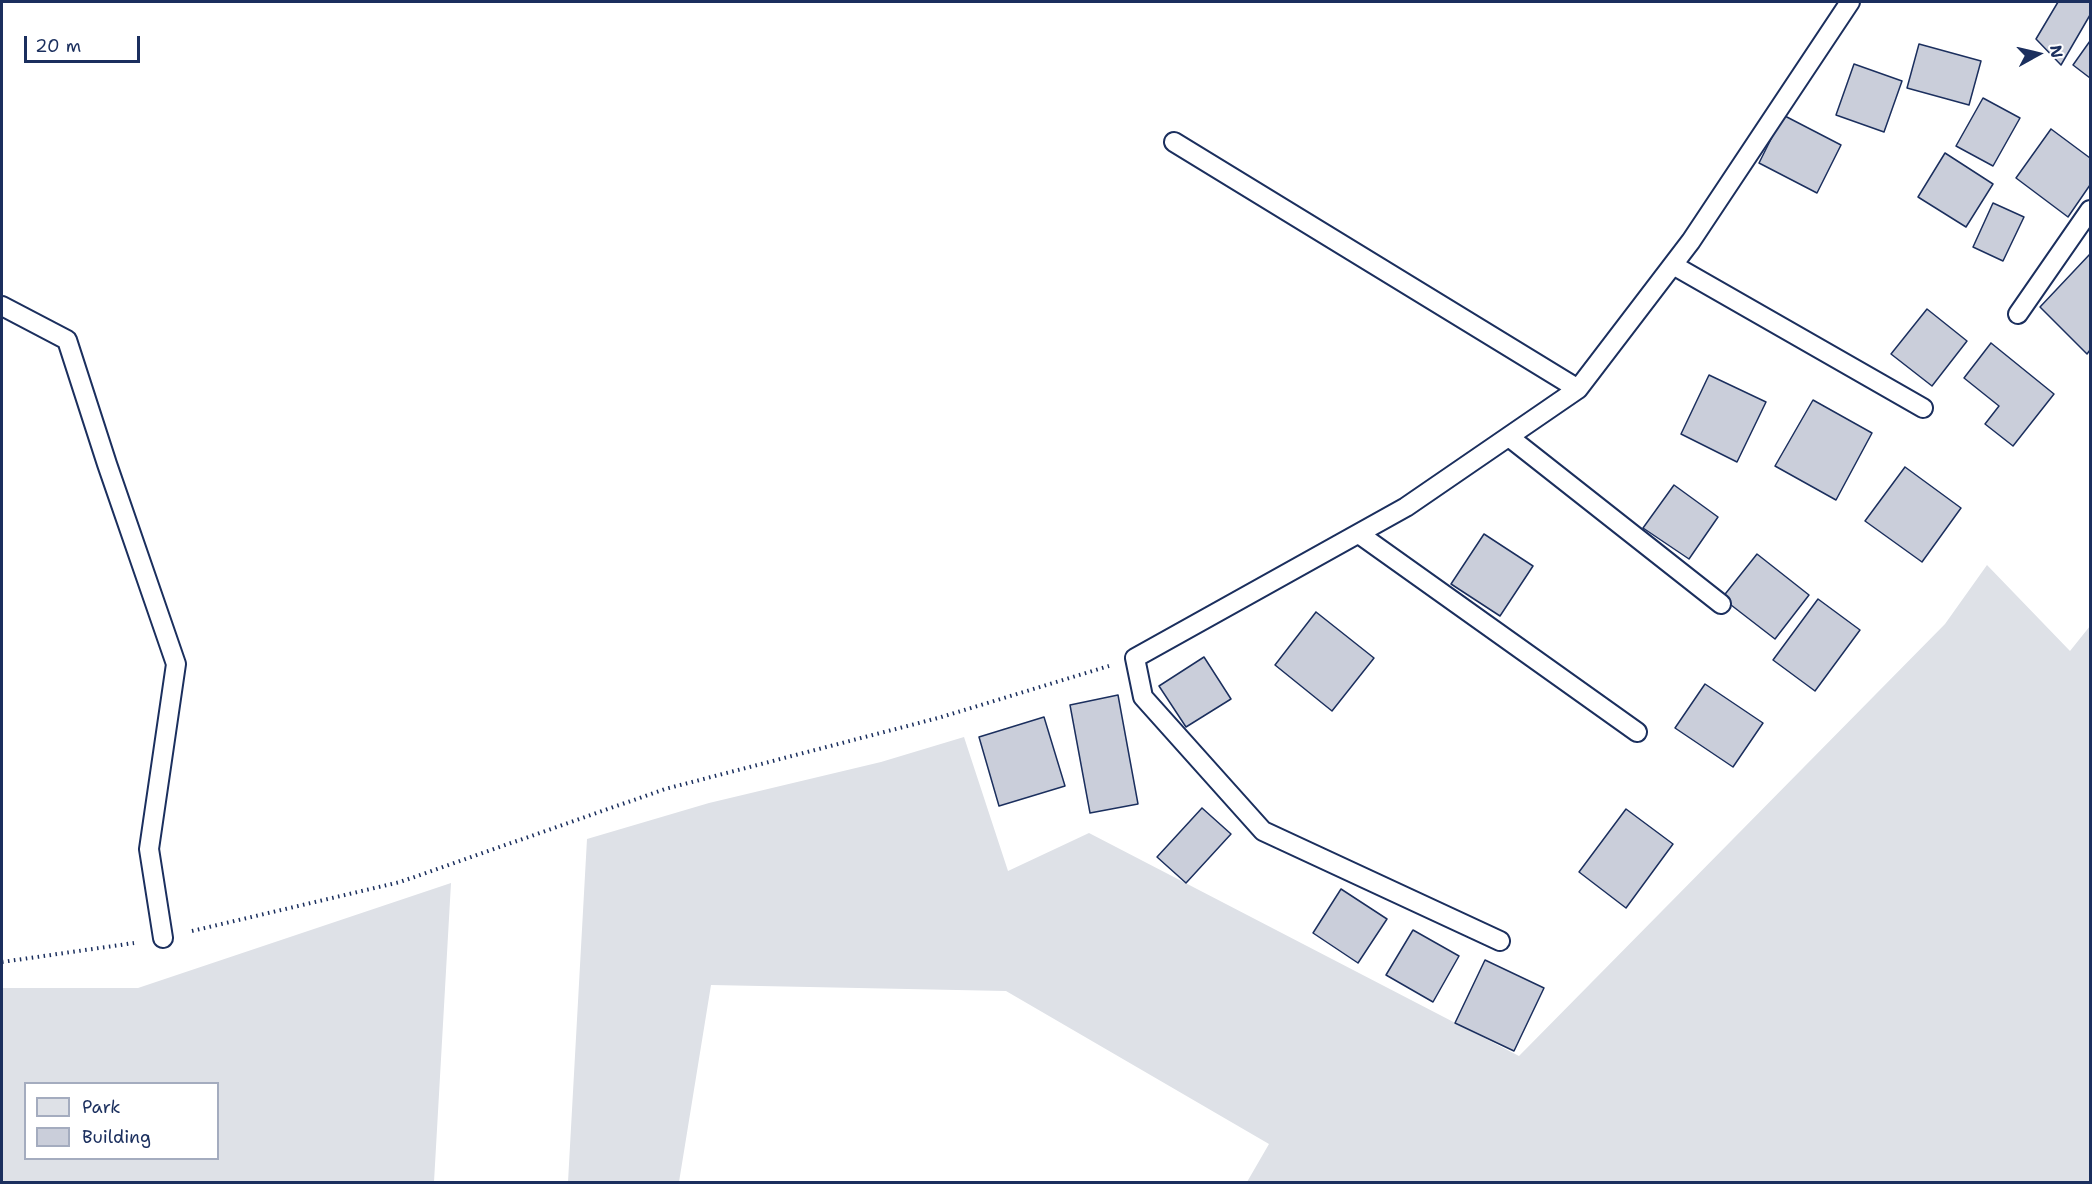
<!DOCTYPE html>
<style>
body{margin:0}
#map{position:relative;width:2092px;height:1184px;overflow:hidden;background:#fff;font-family:"Shantell Sans",sans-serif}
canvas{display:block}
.frame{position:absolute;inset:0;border:3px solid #1b2f5e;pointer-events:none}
.legend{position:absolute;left:24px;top:1082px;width:195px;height:78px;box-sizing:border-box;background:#fff;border:2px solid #a4acbf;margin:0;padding:8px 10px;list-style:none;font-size:18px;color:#1b2f5e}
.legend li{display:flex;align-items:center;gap:12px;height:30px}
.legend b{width:30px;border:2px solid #a4acbf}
.north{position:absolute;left:2008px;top:24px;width:60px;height:60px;-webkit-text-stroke:4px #fff;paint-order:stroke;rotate:82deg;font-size:16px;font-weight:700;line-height:24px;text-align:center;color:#1b2f5e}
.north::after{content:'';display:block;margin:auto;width:21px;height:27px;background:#1b2f5e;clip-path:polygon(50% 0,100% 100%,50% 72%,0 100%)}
.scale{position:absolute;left:24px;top:36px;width:116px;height:27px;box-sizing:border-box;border:3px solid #1b2f5e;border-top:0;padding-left:8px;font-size:18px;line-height:21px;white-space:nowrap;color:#1b2f5e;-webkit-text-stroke:4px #fff;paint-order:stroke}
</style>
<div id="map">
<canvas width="2092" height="1184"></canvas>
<div class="frame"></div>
<ul class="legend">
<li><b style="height:16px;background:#dee1e7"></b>Park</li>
<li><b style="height:16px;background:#caceda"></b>Building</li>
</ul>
<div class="north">N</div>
<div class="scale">20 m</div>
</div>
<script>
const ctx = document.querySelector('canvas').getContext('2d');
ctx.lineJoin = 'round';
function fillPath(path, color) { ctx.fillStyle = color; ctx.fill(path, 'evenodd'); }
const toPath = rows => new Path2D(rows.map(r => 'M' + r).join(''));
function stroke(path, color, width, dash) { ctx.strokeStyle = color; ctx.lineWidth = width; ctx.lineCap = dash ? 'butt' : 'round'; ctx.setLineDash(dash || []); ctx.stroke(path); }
const green = toPath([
 [1987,565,2070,651,2090,626,2090,1182,1247,1182,1269,1144,1006,991,711,985,679,1182,568,1182,587,839,709,803,881,762,964,737,1008,871,1089,833,1519,1056,1945,624],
 [451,883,434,1182,2,1182,2,988,138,988],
 [26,1084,218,1084,218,1158,26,1158]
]);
const building = toPath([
 [2058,2,2090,2,2090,15,2061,65,2036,39,2058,2],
 [2090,41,2090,78,2073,65,2090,41],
 [1919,44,1981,61,1969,105,1907,88,1919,44],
 [1854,64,1902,81,1884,132,1836,115,1854,64],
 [1983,98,2020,118,1993,166,1956,146,1983,98],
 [1783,115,1841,145,1817,193,1759,163,1783,115],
 [2051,129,2090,158,2090,185,2068,217,2016,178,2051,129],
 [1945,153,1993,184,1966,227,1918,197,1945,153],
 [1993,203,2024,217,2003,261,1973,247,1993,203],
 [2090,254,2090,350,2087,354,2040,307,2090,254],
 [1927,309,1967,341,1932,386,1891,354,1927,309],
 [1991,343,2054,394,2013,446,1985,424,1999,406,1964,378,1991,343],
 [1709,375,1766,402,1737,462,1681,434,1709,375],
 [1813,400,1872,433,1836,500,1775,466,1813,400],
 [1905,467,1961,508,1922,562,1865,521,1905,467],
 [1674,485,1718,517,1689,559,1643,528,1674,485],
 [1484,534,1533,566,1500,616,1451,584,1484,534],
 [1757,554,1809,595,1775,639,1722,598,1757,554],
 [1818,599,1860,630,1815,691,1773,660,1818,599],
 [1316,612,1374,658,1332,711,1275,665,1316,612],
 [1204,657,1231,699,1186,727,1159,686,1204,657],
 [1705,684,1763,723,1733,767,1675,728,1705,684],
 [1118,695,1138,804,1090,813,1070,705,1118,695],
 [1044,717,1065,786,999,806,979,737,1044,717],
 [1202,808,1231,834,1186,883,1157,857,1202,808],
 [1626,809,1673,844,1626,908,1579,872,1626,809],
 [1341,889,1387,919,1358,963,1313,933,1341,889],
 [1413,930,1459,956,1433,1002,1386,975,1413,930],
 [1485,960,1544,988,1514,1051,1455,1023,1485,960]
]);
const path = toPath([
 [192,931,400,882,665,789,938,718,1109,666],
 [2,962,134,943]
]);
const service = toPath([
 [1174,142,1578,389],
 [1673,265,1923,408],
 [2,306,67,340,107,464,176,664,149,849,163,938],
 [2018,314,2090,210],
 [1509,437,1721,604],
 [1359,534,1637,732],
 [1500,941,1263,831,1143,697,1135,658,1406,507,1578,389,1691,241,1850,2]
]);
fillPath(green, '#dee1e7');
fillPath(building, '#caceda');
stroke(building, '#1b2f5e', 1.5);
stroke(service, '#1b2f5e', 22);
stroke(path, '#1b2f5e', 4, [1.5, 4.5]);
stroke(service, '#fff', 18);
</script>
